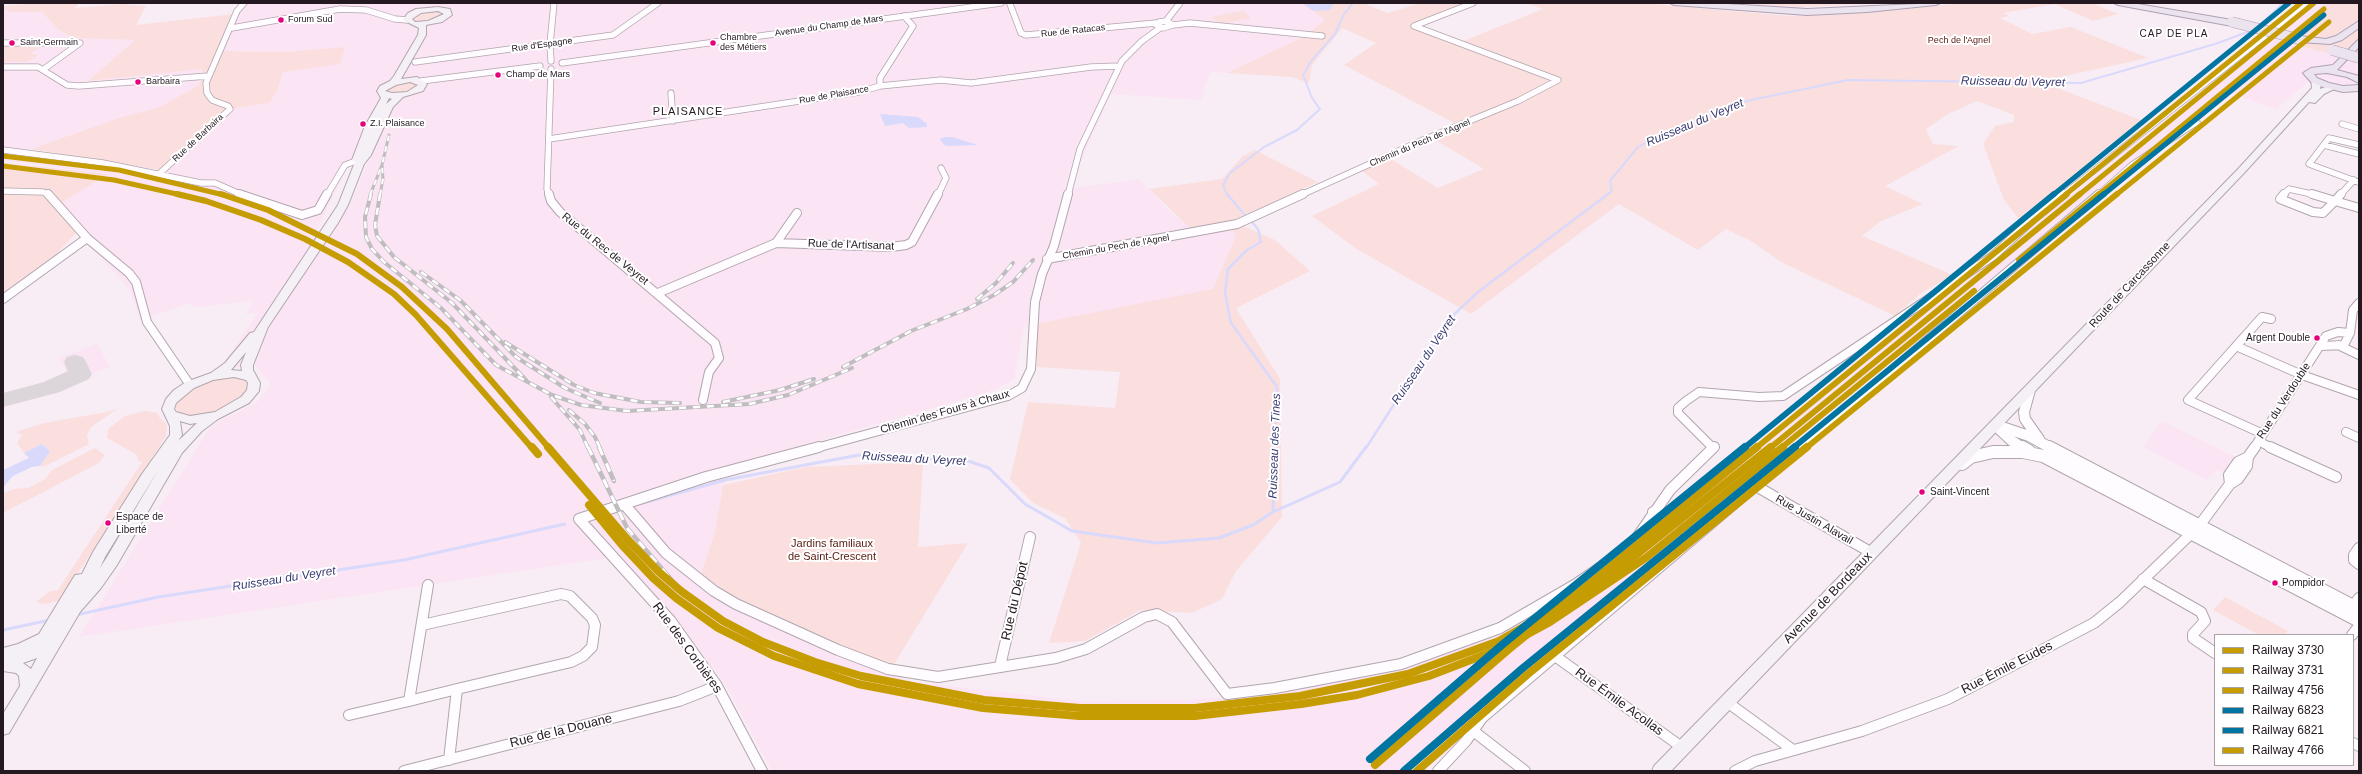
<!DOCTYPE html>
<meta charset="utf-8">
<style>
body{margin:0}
#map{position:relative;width:2362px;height:774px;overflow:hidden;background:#f8edf5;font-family:Helvetica,sans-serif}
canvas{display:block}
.frame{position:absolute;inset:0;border:4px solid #241821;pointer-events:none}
.legend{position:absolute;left:2214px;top:634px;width:140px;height:132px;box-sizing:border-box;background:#fff;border:1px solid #a7a3a6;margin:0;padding:5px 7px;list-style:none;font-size:12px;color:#241821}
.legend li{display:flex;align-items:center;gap:8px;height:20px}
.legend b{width:20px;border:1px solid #a7a3a6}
</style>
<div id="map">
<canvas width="2362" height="774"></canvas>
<div class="frame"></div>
<ul class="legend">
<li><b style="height:5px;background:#c69c03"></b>Railway 3730</li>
<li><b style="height:5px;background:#c69c03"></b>Railway 3731</li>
<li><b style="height:5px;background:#c69c03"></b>Railway 4756</li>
<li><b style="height:5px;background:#0075a1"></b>Railway 6823</li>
<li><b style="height:5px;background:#0075a1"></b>Railway 6821</li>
<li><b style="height:5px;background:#c69c03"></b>Railway 4766</li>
</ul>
</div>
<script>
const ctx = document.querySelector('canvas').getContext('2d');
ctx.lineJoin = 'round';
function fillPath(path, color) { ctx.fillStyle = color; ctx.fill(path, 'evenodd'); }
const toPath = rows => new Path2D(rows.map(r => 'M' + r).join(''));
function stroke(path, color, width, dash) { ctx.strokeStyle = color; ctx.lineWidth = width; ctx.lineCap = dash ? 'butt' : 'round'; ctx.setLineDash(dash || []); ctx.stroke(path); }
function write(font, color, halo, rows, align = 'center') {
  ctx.font = font + ' Helvetica,sans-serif'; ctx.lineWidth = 4; ctx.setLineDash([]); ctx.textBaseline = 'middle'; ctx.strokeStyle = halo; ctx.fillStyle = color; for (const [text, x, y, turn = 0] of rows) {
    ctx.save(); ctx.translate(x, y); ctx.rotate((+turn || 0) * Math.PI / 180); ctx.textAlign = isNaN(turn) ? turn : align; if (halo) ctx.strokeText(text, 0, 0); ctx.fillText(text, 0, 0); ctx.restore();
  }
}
const built = toPath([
 [248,3,1302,3,1325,20,1307,35,1227,73,1210,72,1201,100,1111,94,1069,189,1139,179,1169,211,1191,228,1227,220,1236,236,1214,289,1024,327,1014,379,998,388,979,395,743,462,723,485,715,532,700,577,820,639,893,666,905,681,1079,701,1180,700,1230,697,1419,663,1539,611,1607,567,1665,522,1681,533,1403,771,772,771,726,686,674,617,621,556,79,637,211,426,256,403,271,385,256,366,219,369,258,313,245,314,253,301,193,307,191,303,140,320,130,290,55,207,107,174,3,160,3,153,84,163,161,177,235,108,269,103,277,91,283,72,340,63,345,47,285,52,216,51,234,14],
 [380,136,349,206,326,245,313,238,362,137],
 [2310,3,2327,3,2289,35,2275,31],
 [3,8,10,12,42,12,59,30,73,38,135,40,88,81,203,69,199,85,160,107,122,117,31,149,3,149],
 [2270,35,2284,39,2282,41,2359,62,2355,68,2359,76,2359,91,2337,90,2308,82,2276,109,2221,90,1687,528,1671,517],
 [97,344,110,367,72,382,59,358],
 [2162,421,2236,457,2223,472,2217,470,2207,480,2143,447]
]);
const green = toPath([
 [43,3,79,3,75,8,122,4,146,6,136,25,234,14,216,51,285,52,345,47,340,64,283,72,277,91,269,103,235,108,168,171,123,164,31,149,122,117,160,107,199,85,203,69,88,81,135,40,73,38,59,30,42,12,10,12,3,8,3,6],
 [1302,3,1363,3,1388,13,1420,3,1467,3,1474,5,1421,27,1463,41,1543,9,1526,3,1641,3,1790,16,1874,12,1964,3,2092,3,2118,14,2093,21,2055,4,2003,13,2009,16,2000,18,2032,34,2071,27,2148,58,2051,79,2055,87,2146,122,2021,222,2004,200,1983,144,1995,126,2014,122,2014,115,1977,101,1948,114,1926,129,1933,144,1959,146,1885,186,1923,204,1881,221,1862,236,1953,275,1920,294,1895,316,1781,262,1751,241,1726,229,1698,250,1619,204,1471,314,1355,248,1312,216,1379,184,1362,171,1389,158,1438,188,1484,169,1432,138,1458,125,1344,65,1376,43,1342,28,1312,65,1309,83,1292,77,1227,73,1307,35,1325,20],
 [1719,3,1894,3,1800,7],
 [2327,3,2359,3,2359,62,2282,41],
 [436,10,446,13,434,21,416,22,411,19,417,14],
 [1243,11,1251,18,1220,24,1212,17],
 [42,46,29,54,38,55,27,62,3,62,3,47],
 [409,81,419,85,417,89,401,94,386,93,386,90,390,86],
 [1255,150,1318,182,1235,219,1191,229,1149,189,1222,179,1243,156],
 [3,163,108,174,55,207,76,233,50,261,3,294],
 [1241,225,1275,240,1310,271,1236,308,1280,379,1282,517,1236,571,1222,599,1192,613,1141,610,1085,641,1049,643,1081,543,1065,518,1033,503,1010,479,1028,402,1115,408,1120,372,1037,367,1036,324,1213,289,1236,236,1232,229],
 [230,377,245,380,248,384,248,390,244,396,217,413,194,417,185,416,179,413,176,408,176,403,188,390,208,380],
 [117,409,91,427,87,436,89,444,43,467,40,466,50,451,42,444,24,453,17,443,22,435,16,432,44,423,102,413],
 [145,411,158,413,159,417,167,425,166,436,61,600,46,604,39,603,37,601,50,591,58,590,142,462,138,461,137,455,107,438,108,429,125,416],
 [95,448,105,455,99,463,3,513,3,494,13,489,28,488,45,479,52,470],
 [923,462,918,547,968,543,893,666,820,639,763,612,700,577,715,532,723,485,806,467],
 [2225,597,2288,631,2285,635,2259,635,2213,610]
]);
const water = toPath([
 [1302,3,1334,3,1330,10,1313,11],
 [880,114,918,117,927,124,927,127,909,128,903,123,885,126],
 [945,137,952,137,978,145,948,146,944,145,940,139],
 [42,444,50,451,40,466,32,467,13,476,3,487,3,470,29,458,24,453]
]);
const streamFar2 = toPath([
 [2259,26,2283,3],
 [1227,195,1223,185,1230,173,1264,147,1297,130,1320,109,1312,98,1303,75,1312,60,1335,34,1344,14,1353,3],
 [1606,195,1612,191,1610,181,1637,148,1655,137,1746,101,1848,80,2081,83,2215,44,2253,30]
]);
const streamFar1 = toPath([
 [1227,194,1244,214],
 [1251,221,1258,229,1261,242,1247,250,1228,269,1225,293,1231,323,1277,387,1275,448],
 [1366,448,1448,320,1478,292,1608,194]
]);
const stream = toPath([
 [643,503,725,480,859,455,965,460,989,468,1025,504,1072,531,1157,543,1219,538,1253,525,1273,512,1340,482,1366,447],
 [1273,512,1275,447],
 [76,615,158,597,404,560,565,524],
 [3,630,50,620]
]);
const taxiway = toPath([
 [75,355,83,357,86,362,92,374,89,379,60,392,3,407,3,393,44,382,68,371,64,362,67,357,75,355]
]);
const minorTunnel = toPath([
 [1665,519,1684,530]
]);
const minorFar2 = toPath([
 [1010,4,1021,33,1026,35,1156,23],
 [1166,21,1173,25,1163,28,1156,25,1159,22,1166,21],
 [1166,21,1180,3],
 [1173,25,1190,23,1322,36],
 [232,28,340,9,366,10,395,19,407,20],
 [3,43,80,43,44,69],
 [551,61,550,44,554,3],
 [415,62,613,35,658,3],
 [562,63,1001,3],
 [3,67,38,67,67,85,79,86,208,76],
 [421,81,540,66],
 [880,86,880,78,913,26,904,16],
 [671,93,673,121],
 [2342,124,2359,129],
 [549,139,859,92,880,86,941,80,971,83,1091,67,1119,66],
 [2324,145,2359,154],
 [3,150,103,163,201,183,215,183,242,195],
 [160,173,230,109,228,106,212,100,207,93,206,83,237,11,244,3],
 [2358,182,2309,164,2329,138,2359,145],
 [3,191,43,192,50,195],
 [327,195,345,165,364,158],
 [549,195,547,189,551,69],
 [938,195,946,178,941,168],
 [1068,195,1080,149,1122,61,1142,41,1160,28],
 [1301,195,1423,140,1518,101,1558,80,1414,26,1473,3],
 [2063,195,2307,3],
 [2098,195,2132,165,2197,122],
 [2283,195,2289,189,2316,195],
 [2340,195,2354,180]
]);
const minorFar1 = toPath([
 [48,194,87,238,129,273,136,282,147,322,190,385],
 [239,194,302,215,318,210,327,194],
 [549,194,551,201,560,212,715,343,719,358,709,372,703,400],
 [2284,194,2280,199,2313,212,2323,213,2335,201],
 [2312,194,2335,201],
 [2335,201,2359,208],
 [2335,201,2341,194],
 [776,243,797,213],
 [1047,259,1237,224,1303,194],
 [658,293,776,243,891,247,906,245,912,242,938,194],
 [3,299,87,238],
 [2338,345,2359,355],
 [2236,346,2302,375,2359,395],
 [2321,346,2344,345,2350,333,2353,310,2359,303],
 [2346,432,2359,438],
 [2263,434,2188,400,2262,317,2271,319],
 [2258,441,2272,448],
 [816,448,1008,396,1022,388,1031,369,1035,302,1042,274,1054,246,1068,194],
 [1713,448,1678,413,1678,408,1686,401,1699,392,1759,397,1783,396,1993,256,2034,218,2064,194],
 [1800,448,2099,194],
 [2254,448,2326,336,2338,332,2350,333]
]);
const minor = toPath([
 [2270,447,2336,477],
 [2230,484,2229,475,2238,462,2248,457],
 [1756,486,1872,553],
 [624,504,666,553,714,591,736,604,838,650,888,669,938,677,1056,658,1086,649,1144,617,1157,614,1172,622,1227,694,1275,688,1401,664,1500,628,1576,584,1624,551,1636,539,1670,490,1714,447],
 [1653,512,1665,519],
 [1684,530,1694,536],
 [2359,548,2354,555,2354,560,2359,564],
 [2143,579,2201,612,2205,621,2193,634,2193,638,2215,653],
 [428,585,409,701,457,689,449,760],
 [2353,606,2359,598],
 [422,625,561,594,570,596,592,618,595,625,592,647,583,656,571,662,457,689],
 [2352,635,2359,626],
 [1555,656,1683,748],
 [1000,666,1030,537],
 [1727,702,1793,750],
 [349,715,409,701],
 [1472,730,1525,771],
 [2353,743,2359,746],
 [404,771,679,701,717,686],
 [762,771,717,686,670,620,579,519,706,477,819,447],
 [1438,771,1466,741,1482,718,1801,447],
 [1735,771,1755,761,1862,731,1948,699,2094,623,2120,602,2199,526,2230,484,2238,479,2247,466,2248,457,2255,447]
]);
const tertiaryFar1 = toPath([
 [2030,390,2024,412,2025,419,2039,439],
 [1996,425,2029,436,2051,448],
 [1996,426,2012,441,2023,448]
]);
const tertiary = toPath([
 [2022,447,2029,451],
 [2049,447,2359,609],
 [1962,464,1971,457,1993,452,2023,452,2043,456,2359,621]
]);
const secondary = toPath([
 [438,7,450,9,452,15,442,22,426,25,426,35,401,79,417,77,427,84,423,91,403,97,393,107,371,155,364,164,348,205,338,223,268,327,253,365,253,370,260,383,259,391,249,403,218,419,202,431,182,453,117,565,101,588,80,612,9,733,3,735,3,714,20,686,19,676,16,673,3,671,3,648,18,644,39,634,75,575,82,574,93,552,142,474,170,435,170,426,162,409,166,399,174,390,186,382,211,373,225,363,250,333,254,332,338,205,355,162,352,160,365,126,381,98,377,91,380,86,390,81,394,76,418,35,419,28,403,20,408,13,416,9,438,7],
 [438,11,444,14,428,21,415,22,412,19,421,13,438,11],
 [410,82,418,85,407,92,392,93,385,91,396,85,410,82],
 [389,98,392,99,386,104,389,98],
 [246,352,241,365,242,371,231,370,246,352],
 [234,377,246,380,248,383,247,390,241,397,215,412,190,416,176,412,174,409,176,403,194,388,213,380,234,377],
 [180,421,190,424,197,423,178,441,182,435,180,421],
 [160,467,107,557,100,568,105,557,160,467],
 [37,658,31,669,23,663,37,658],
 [2311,78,2317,78,2321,84,2320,89,2334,84,2338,87,2324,94,2315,103,2309,102,2245,172,1671,771,1652,771,1654,766,2239,168,2312,88,2311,78]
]);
const primary = toPath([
 [1670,3,1711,3,1807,9,1940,3,1936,5,1867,12,1807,15,1674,5,1670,3],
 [2114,3,2132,3,2232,20,2236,23,2232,26,2118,5,2114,3],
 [2359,21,2359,28,2342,40,2330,44,2299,42,2295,39,2299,36,2326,39,2336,36,2359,21],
 [2359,39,2359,47,2337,70,2359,76,2359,83,2347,77,2327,73,2314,74,2317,78,2329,83,2343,86,2359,85,2359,91,2343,92,2323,87,2311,82,2303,73,2311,68,2333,65,2359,39]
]);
const railFar2 = toPath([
 [370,195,382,165],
 [380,195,383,179,382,165,389,135]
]);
const railFar1 = toPath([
 [371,194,365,217,366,237,372,249,384,262,441,308,496,365,552,395,581,405,627,411,749,404,788,395,852,368],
 [380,194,375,225,377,236,394,257,452,303,526,380],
 [421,272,460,300,516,357,565,388,600,403],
 [977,299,996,283,1013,263],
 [505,342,574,385,594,393,641,402,680,403],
 [843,367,911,331,967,309,994,295,1013,282,1033,260],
 [551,397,580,430,588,448],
 [723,402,780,390,814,379],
 [569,410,585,424,595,437,600,448]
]);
const rail = toPath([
 [588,447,627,528,681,591],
 [599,447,614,481]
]);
const primaryBridge = toPath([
 [2232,22,2299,39],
 [2332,50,2359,58]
]);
const rail1Far2 = toPath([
 [3,156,119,170,224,195],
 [2079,195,2314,3]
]);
const rail1Far1 = toPath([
 [221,194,268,210,357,254,402,287,447,329,549,448],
 [1770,448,2080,194]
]);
const rail1 = toPath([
 [548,447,628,540,659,572,681,591,723,621,763,642,815,662,861,676,984,700,1080,708,1195,708,1300,696,1408,674,1499,641,1564,604,1627,562,1771,447]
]);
const rail2Far2 = toPath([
 [3,166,114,180,181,195],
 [2098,195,2324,9]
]);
const rail2Far1 = toPath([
 [177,194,206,201,261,220,305,239,348,262,394,294,416,315,532,448],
 [2019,260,2099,194],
 [1781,448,1974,291]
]);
const rail2 = toPath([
 [532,447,538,454],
 [589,505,622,545,653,578,676,598,718,628,774,656,858,684,983,708,1079,716,1195,716,1301,704,1357,695,1429,676,1502,648,1550,622,1647,557,1783,447]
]);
const rail3Far2 = toPath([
 [2065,195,2301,3]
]);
const rail3Far1 = toPath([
 [1756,448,2067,194]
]);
const rail3 = toPath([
 [1375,765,1508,650,1757,447]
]);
const rail4Far2 = toPath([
 [2103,195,2324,15]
]);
const rail4Far1 = toPath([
 [1793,448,2104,194]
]);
const rail4 = toPath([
 [1404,771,1523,668,1795,447]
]);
const rail5Far2 = toPath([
 [2053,195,2289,3]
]);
const rail5Far1 = toPath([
 [1744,448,2054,194]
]);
const rail5 = toPath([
 [1370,759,1503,644,1745,447]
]);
const rail6Far2 = toPath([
 [2116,195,2329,22]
]);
const rail6Far1 = toPath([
 [1806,448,2117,194]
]);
const rail6 = toPath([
 [1417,771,1528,674,1807,447]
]);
const markers = [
 [281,20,3.5,"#e5007d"],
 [12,43,3.5,"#e5007d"],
 [713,43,3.5,"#e5007d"],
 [498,75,3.5,"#e5007d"],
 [138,82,3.5,"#e5007d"],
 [363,124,3.5,"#e5007d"],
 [2317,338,3.5,"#e5007d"],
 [1922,492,3.5,"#e5007d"],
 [108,523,3.5,"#e5007d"],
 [2275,583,3.5,"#e5007d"]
];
const farBusnames = [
 ["Forum Sud",288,20],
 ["Chambre",720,38],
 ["des Métiers",720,48],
 ["Saint-Germain",20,43],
 ["Champ de Mars",506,75],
 ["Barbaira",146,82],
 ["Z.I. Plaisance",370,124]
];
const farStreetnames = [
 ["Avenue du Champ de Mars",829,26,-8],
 ["Rue de Ratacas",1073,31,-6],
 ["Rue d'Espagne",542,45,-8],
 ["Rue de Plaisance",834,95,-10],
 ["Rue de Barbaira",198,138,-43],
 ["Chemin du Pech de l'Agnel",1420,143,-23],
 ["Chemin du Pech de l'Agnel",1116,247,-10]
];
const farParknames = [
 ["Pech de l'Agnel",1959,41]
];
const farNeighbourhoodnames = [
 ["CAP DE PLA",2174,34]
];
const busNames = [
 ["Argent Double",2310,338,"right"],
 ["Saint-Vincent",1930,492],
 ["Espace de",116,517],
 ["Liberté",116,530],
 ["Pompidor",2282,583]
];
const farQuarternames = [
 ["PLAISANCE",688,112]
];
const streetNames = [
 ["Rue de l'Artisanat",851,245,2],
 ["Rue du Rec de Veyret",605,249,39],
 ["Route de Carcassonne",2130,285,-47],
 ["Rue du Verdouble",2284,401,-57],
 ["Chemin des Fours à Chaux",945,412,-16],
 ["Rue Justin Alavail",1814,520,30]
];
const parkNames = [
 ["Jardins familiaux",832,544],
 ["de Saint-Crescent",832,557]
];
const waterNames = [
 ["Ruisseau du Veyret",2013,82,1],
 ["Ruisseau du Veyret",1695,123,-23],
 ["Ruisseau du Veyret",1424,360,-56],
 ["Ruisseau des Tines",1275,446,-88],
 ["Ruisseau du Veyret",914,459,3],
 ["Ruisseau du Veyret",284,579,-9]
];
const nearStreetnames = [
 ["Avenue de Bordeaux",1828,598,-46],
 ["Rue du Dépot",1015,601,-77],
 ["Rue des Corbières",687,648,54],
 ["Rue Émile Eudes",2007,668,-27],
 ["Rue Émile Acollas",1619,702,36],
 ["Rue de la Douane",561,731,-14]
];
fillPath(built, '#fbe4f4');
fillPath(green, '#fadfde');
fillPath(water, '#d9d9fc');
stroke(streamFar2, '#d9d9fc', 2);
stroke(streamFar1, '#d9d9fc', 2.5);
stroke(stream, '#d9d9fc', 3);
fillPath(taxiway, '#dcd5da');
stroke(minorTunnel, '#d8cdd5', 10, [10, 5]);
stroke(minorFar2, '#b1a6ae', 7);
stroke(minorFar1, '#b1a6ae', 10);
stroke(minor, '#b1a6ae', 12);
stroke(tertiaryFar1, '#b1a6ae', 12);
stroke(tertiary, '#b1a6ae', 14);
stroke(secondary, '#b1a6ae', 2);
stroke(primary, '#afa1b4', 2);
stroke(minorFar2, '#fefcfe', 5.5);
stroke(minorFar1, '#fefcfe', 8);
stroke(minor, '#fefcfe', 10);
stroke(tertiaryFar1, '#fefcfe', 10);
stroke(tertiary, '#fefcfe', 12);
fillPath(secondary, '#f5f0f6');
fillPath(primary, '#ebe4ee');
stroke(railFar2, '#bfbdbf', 3);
stroke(railFar1, '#bfbdbf', 4);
stroke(rail, '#bfbdbf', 4.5);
stroke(railFar2, '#fff', 2, [5.5]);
stroke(railFar1, '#fff', 2.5, [7]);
stroke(rail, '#fff', 3, [9]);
stroke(primaryBridge, '#afa1b4', 11, []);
stroke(primaryBridge, '#ebe4ee', 10);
stroke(rail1Far2, '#c69c03', 5);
stroke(rail1Far1, '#c69c03', 6);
stroke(rail1, '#c69c03', 8);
stroke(rail2Far2, '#c69c03', 5);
stroke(rail2Far1, '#c69c03', 6);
stroke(rail2, '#c69c03', 8);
stroke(rail3Far2, '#c69c03', 5);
stroke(rail3Far1, '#c69c03', 6);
stroke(rail3, '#c69c03', 8);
stroke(rail4Far2, '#0075a1', 5);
stroke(rail4Far1, '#0075a1', 6);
stroke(rail4, '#0075a1', 8);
stroke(rail5Far2, '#0075a1', 5);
stroke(rail5Far1, '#0075a1', 6);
stroke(rail5, '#0075a1', 8);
stroke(rail6Far2, '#c69c03', 5);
stroke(rail6Far1, '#c69c03', 6);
stroke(rail6, '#c69c03', 8);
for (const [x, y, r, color] of markers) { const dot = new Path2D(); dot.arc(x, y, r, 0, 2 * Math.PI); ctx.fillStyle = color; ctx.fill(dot); stroke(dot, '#fff', 1.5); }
write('9px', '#241821', '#fff', farBusnames, 'left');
write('9px', '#241821', '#fff', farStreetnames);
write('9px', '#581a10', '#fff', farParknames);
ctx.letterSpacing = '1px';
write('10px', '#241821', '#fff', farNeighbourhoodnames);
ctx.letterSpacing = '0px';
write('10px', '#241821', '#fff', busNames, 'left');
ctx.letterSpacing = '1px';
write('11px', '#241821', '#fff', farQuarternames);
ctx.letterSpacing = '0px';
write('11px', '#241821', '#fff', streetNames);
write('11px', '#581a10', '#fff', parkNames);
write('italic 12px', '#3a3b73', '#fff', waterNames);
write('13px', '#241821', '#fff', nearStreetnames);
</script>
